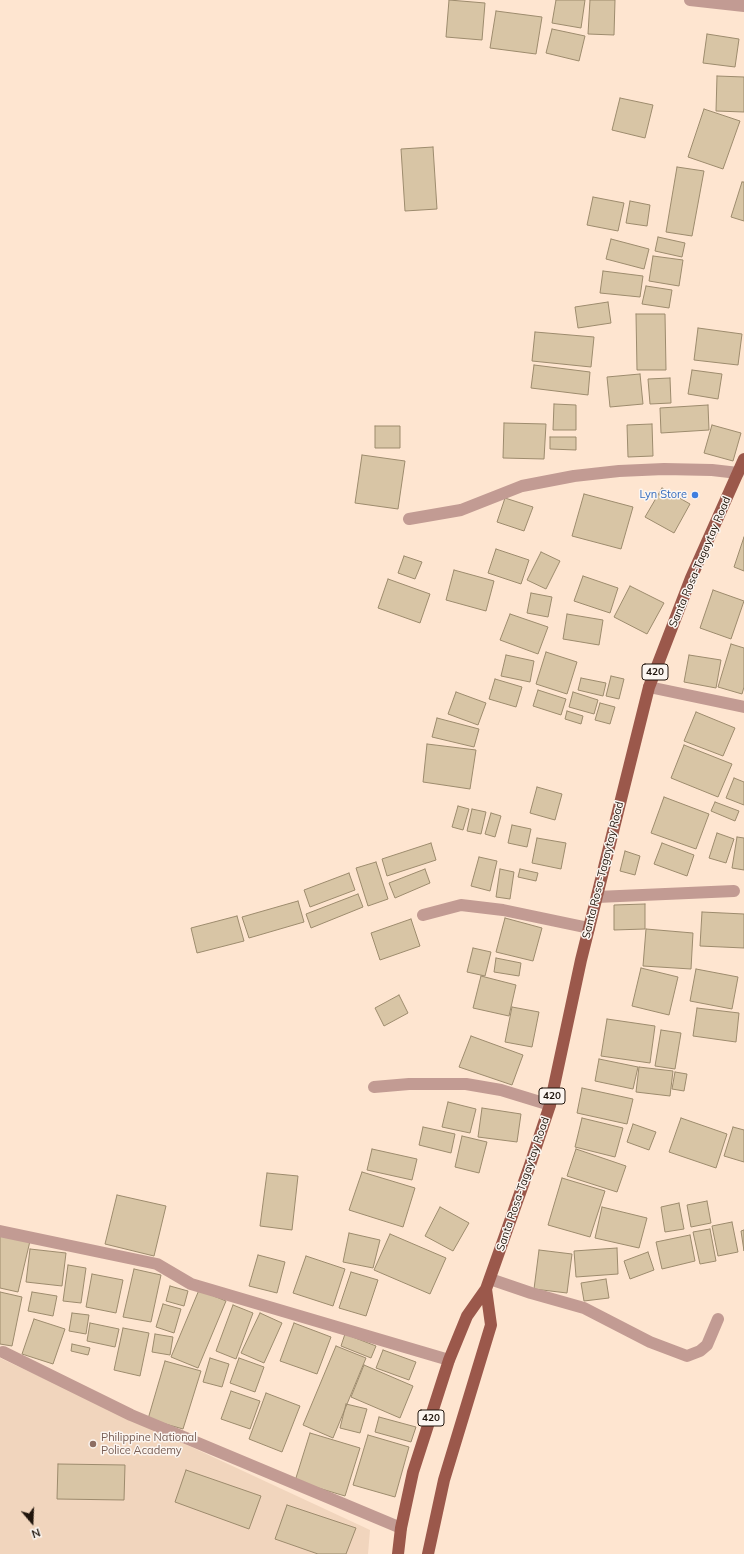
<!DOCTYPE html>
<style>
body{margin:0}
#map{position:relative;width:744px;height:1554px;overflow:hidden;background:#fee5d0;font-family:Mulish,sans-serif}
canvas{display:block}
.north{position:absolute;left:12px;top:1502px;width:40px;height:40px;-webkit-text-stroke:3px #fcf6f1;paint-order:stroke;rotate:161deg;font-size:11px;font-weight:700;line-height:16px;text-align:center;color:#20150c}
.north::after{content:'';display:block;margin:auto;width:14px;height:18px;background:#20150c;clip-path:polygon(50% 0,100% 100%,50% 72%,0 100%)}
</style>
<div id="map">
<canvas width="744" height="1554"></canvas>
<div class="north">N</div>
</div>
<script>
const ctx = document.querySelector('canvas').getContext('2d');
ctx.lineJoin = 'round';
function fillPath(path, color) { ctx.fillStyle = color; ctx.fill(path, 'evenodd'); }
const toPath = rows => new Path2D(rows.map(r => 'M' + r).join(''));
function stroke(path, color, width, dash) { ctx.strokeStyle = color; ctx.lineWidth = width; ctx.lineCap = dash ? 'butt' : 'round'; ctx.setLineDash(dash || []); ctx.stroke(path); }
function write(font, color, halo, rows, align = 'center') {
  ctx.font = font + ' Mulish,sans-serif'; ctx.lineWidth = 3; ctx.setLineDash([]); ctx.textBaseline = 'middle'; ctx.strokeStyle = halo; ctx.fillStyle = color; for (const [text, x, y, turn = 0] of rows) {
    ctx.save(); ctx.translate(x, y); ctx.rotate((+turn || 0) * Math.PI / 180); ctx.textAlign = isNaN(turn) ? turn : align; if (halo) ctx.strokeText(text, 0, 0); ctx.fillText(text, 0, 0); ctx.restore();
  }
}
const built = toPath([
 [0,1358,370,1530,368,1554,0,1554]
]);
const building = toPath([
 [449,0,485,3,482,40,446,37,449,0],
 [556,0,585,0,581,28,552,23,556,0],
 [590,0,615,0,614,35,588,34,590,0],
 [496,11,542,17,536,54,490,48,496,11],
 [552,29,585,36,579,61,546,53,552,29],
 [707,34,739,39,735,67,703,63,707,34],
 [717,76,744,77,744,112,716,111,717,76],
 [620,98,653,105,645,138,612,130,620,98],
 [704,109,740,121,723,169,688,157,704,109],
 [433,147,437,209,405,211,401,149,433,147],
 [677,167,704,171,692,236,666,232,677,167],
 [742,182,744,182,744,221,731,217,742,182],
 [593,197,624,203,618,231,587,225,593,197],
 [630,201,650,205,647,226,626,223,630,201],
 [658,237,685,243,682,257,655,251,658,237],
 [611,239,649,249,644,269,606,259,611,239],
 [653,256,683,260,679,286,649,281,653,256],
 [603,271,643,276,640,297,600,293,603,271],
 [646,286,672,290,669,308,642,304,646,286],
 [608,302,611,323,578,328,575,307,608,302],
 [636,314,665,314,666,370,637,370,636,314],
 [698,328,742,334,738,365,694,360,698,328],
 [535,332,594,337,591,367,532,361,535,332],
 [534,365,590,372,588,395,531,388,534,365],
 [692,370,722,374,718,399,688,394,692,370],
 [640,374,643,404,610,407,607,377,640,374],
 [670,378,671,403,650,404,648,379,670,378],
 [554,404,576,405,576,430,553,430,554,404],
 [708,405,709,430,661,433,660,408,708,405],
 [504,423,546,424,544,459,503,458,504,423],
 [652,424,653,456,628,457,627,425,652,424],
 [712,425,741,433,733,461,704,453,712,425],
 [375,426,400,426,400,448,375,448,375,426],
 [550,437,576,437,576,450,550,449,550,437],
 [362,455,405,461,398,509,355,503,362,455],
 [662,488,690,504,674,533,645,517,662,488],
 [584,494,633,507,621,549,572,536,584,494],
 [505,498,533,507,524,531,497,522,505,498],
 [744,537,744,571,734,567,744,537],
 [496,549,529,560,521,584,488,573,496,549],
 [541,552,560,561,546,589,527,580,541,552],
 [404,556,422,562,415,579,398,573,404,556],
 [454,570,494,581,486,611,446,600,454,570],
 [583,576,618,588,610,613,574,601,583,576],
 [388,579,430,594,420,623,378,608,388,579],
 [630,586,664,603,647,634,614,617,630,586],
 [713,590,744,601,731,639,700,628,713,590],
 [531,593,552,597,548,617,527,613,531,593],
 [510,614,548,627,538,654,500,640,510,614],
 [567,614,603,620,599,645,563,639,567,614],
 [731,644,744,648,744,687,742,694,718,687,731,644],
 [546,652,577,662,567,694,536,684,546,652],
 [506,655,534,661,530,682,501,676,506,655],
 [689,655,721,660,716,688,684,682,689,655],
 [611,676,624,679,619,699,606,696,611,676],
 [581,678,606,683,603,696,578,690,581,678],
 [495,679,522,687,516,707,489,699,495,679],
 [538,690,566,699,561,715,533,706,538,690],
 [456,692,486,703,478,725,448,714,456,692],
 [573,692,598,700,594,714,569,707,573,692],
 [600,703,615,707,610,724,595,720,600,703],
 [567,711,583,716,581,724,565,719,567,711],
 [696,712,735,728,723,756,684,741,696,712],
 [437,718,479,729,474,747,432,737,437,718],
 [427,744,476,750,470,789,423,782,427,744],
 [684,745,732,764,718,797,671,778,684,745],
 [734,778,744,782,744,805,726,798,734,778],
 [537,787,562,794,555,820,530,813,537,787],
 [664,797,709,814,696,849,651,833,664,797],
 [715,802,739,811,735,821,711,811,715,802],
 [458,806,469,809,463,830,452,827,458,806],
 [472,809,486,812,481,834,467,831,472,809],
 [491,813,501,816,495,837,485,834,491,813],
 [512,825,531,829,527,847,508,843,512,825],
 [717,833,734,839,726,863,709,858,717,833],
 [737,837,744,838,744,870,732,868,737,837],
 [537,838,566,843,561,869,532,863,537,838],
 [431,843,436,860,387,876,382,859,431,843],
 [662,843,694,855,687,876,654,864,662,843],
 [625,851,640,856,635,875,620,871,625,851],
 [479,857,497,861,490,891,471,886,479,857],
 [376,862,388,899,368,906,356,868,376,862],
 [425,869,430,883,395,898,389,883,425,869],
 [500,869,514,872,510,899,496,897,500,869],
 [520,869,538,873,536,881,518,877,520,869],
 [349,873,355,890,310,907,304,890,349,873],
 [358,894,363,907,311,928,306,914,358,894],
 [298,901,304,922,249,938,242,917,298,901],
 [645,904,645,929,614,930,614,905,645,904],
 [702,912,744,914,744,948,700,946,702,912],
 [237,916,244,941,197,953,191,928,237,916],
 [505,918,542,928,533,961,496,952,505,918],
 [411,919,420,946,380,960,371,933,411,919],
 [646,929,693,933,691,969,643,966,646,929],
 [473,948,491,952,485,976,467,972,473,948],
 [496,958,521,963,519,976,494,972,496,958],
 [641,968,678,977,669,1015,632,1006,641,968],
 [696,969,738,977,732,1009,690,1001,696,969],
 [481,976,516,985,509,1016,473,1008,481,976],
 [399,995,408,1013,384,1026,375,1008,399,995],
 [512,1007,539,1012,532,1047,505,1042,512,1007],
 [697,1008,739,1013,736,1042,693,1036,697,1008],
 [607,1019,655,1026,650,1063,601,1056,607,1019],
 [661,1030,681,1033,675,1069,655,1066,661,1030],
 [471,1036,523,1055,512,1085,459,1067,471,1036],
 [599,1059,638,1067,633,1089,595,1081,599,1059],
 [639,1067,673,1071,670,1096,636,1092,639,1067],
 [675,1072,687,1074,684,1091,672,1089,675,1072],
 [582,1088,633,1099,627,1124,577,1113,582,1088],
 [448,1102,476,1109,470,1133,442,1127,448,1102],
 [482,1108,521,1114,517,1142,478,1137,482,1108],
 [582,1118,623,1128,615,1157,575,1147,582,1118],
 [681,1118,727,1134,716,1168,669,1152,681,1118],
 [633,1124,656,1132,649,1150,627,1142,633,1124],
 [423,1127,455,1134,451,1153,419,1145,423,1127],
 [733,1127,744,1130,744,1162,724,1156,733,1127],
 [462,1136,487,1142,479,1173,455,1167,462,1136],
 [372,1149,417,1159,412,1180,367,1170,372,1149],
 [576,1149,626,1166,617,1192,567,1176,576,1149],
 [362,1172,415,1188,403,1227,349,1210,362,1172],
 [267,1173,298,1176,292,1230,260,1226,267,1173],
 [562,1178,605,1191,590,1237,548,1225,562,1178],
 [117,1195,166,1206,154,1256,105,1244,117,1195],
 [707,1201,711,1223,691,1227,687,1205,707,1201],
 [679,1203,684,1229,665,1232,661,1207,679,1203],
 [440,1207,469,1223,453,1251,425,1236,440,1207],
 [602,1207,647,1218,639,1248,595,1238,602,1207],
 [732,1222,738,1252,718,1256,712,1226,732,1222],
 [710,1229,716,1261,700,1264,693,1232,710,1229],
 [744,1230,744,1251,741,1231,744,1230],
 [0,1233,30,1241,18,1292,0,1288,0,1233],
 [349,1233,380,1240,373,1268,343,1262,349,1233],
 [390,1234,446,1258,430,1294,374,1270,390,1234],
 [690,1235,695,1261,662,1269,656,1242,690,1235],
 [617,1248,618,1274,576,1277,574,1251,617,1248],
 [30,1249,66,1253,62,1286,26,1282,30,1249],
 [539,1250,572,1254,567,1293,534,1289,539,1250],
 [648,1252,654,1270,630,1279,624,1261,648,1252],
 [258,1255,285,1262,277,1293,249,1286,258,1255],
 [306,1256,345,1269,333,1306,293,1293,306,1256],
 [68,1265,86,1268,81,1303,63,1301,68,1265],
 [134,1269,161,1275,151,1322,123,1317,134,1269],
 [351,1272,378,1280,366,1316,339,1308,351,1272],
 [92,1274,123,1280,116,1313,86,1307,92,1274],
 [606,1279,609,1298,584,1301,581,1283,606,1279],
 [170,1286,188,1291,184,1306,166,1301,170,1286],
 [199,1290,226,1301,198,1368,171,1357,199,1290],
 [0,1292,22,1297,12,1346,0,1344,0,1292],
 [32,1292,57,1296,53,1316,28,1311,32,1292],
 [163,1304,181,1309,174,1333,156,1327,163,1304],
 [233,1305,253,1313,236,1359,216,1351,233,1305],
 [72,1313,89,1315,86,1334,69,1331,72,1313],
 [260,1313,282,1323,264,1363,241,1353,260,1313],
 [34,1319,65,1329,53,1364,22,1354,34,1319],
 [90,1323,119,1329,115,1347,87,1341,90,1323],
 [294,1323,331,1337,317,1374,280,1361,294,1323],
 [123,1328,149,1333,140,1376,114,1370,123,1328],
 [155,1334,173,1337,170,1355,152,1352,155,1334],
 [345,1334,376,1346,371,1358,341,1346,345,1334],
 [72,1344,90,1348,88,1355,71,1351,72,1344],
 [336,1346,366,1358,333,1438,303,1425,336,1346],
 [383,1350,416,1362,409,1380,376,1368,383,1350],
 [210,1358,229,1364,222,1387,203,1382,210,1358],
 [239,1358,264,1367,255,1392,230,1383,239,1358],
 [165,1361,201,1371,183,1429,148,1419,165,1361],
 [364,1365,413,1386,400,1418,351,1397,364,1365],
 [231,1391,260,1401,250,1429,221,1419,231,1391],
 [266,1393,300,1406,282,1452,249,1439,266,1393],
 [346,1404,367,1409,360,1433,340,1428,346,1404],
 [379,1417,416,1427,411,1442,375,1432,379,1417],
 [310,1433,360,1448,345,1496,295,1481,310,1433],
 [368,1435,409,1447,395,1497,353,1485,368,1435],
 [58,1464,125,1465,124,1500,57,1499,58,1464],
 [186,1470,261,1496,249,1529,175,1502,186,1470],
 [287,1505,356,1528,346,1554,318,1554,275,1539,287,1505]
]);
const lane = toPath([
 [597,897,734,891]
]);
const street = toPath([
 [690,0,744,6],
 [409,519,461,510,522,486,574,476,619,471,664,469,712,470,738,473],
 [649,687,744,707],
 [423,915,461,905,503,910,589,928],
 [374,1087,409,1084,466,1084,501,1090,550,1105],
 [0,1231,157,1264,191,1284,449,1360],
 [490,1279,531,1293,584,1308,650,1342,687,1356,700,1351,707,1345,718,1319],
 [3,1352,131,1415,401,1528]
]);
const primary = toPath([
 [398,1554,401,1528,413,1472,449,1360,467,1316,486,1289,530,1165,550,1105,581,960,649,687,691,578,744,459],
 [428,1554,444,1480,491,1325,486,1289]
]);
const markers = [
 [695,495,4,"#3f7fe0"],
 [93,1444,4,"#8d6e63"]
];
const shields = [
 [655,672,26],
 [552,1096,26],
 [431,1418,26]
];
const shieldNames = [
 ["420",655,672],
 ["420",552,1096],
 ["420",431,1418]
];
const shopNames = [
 ["Lyn Store",687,495]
];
const streetNames = [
 ["Santa Rosa-Tagaytay Road",700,562,-67],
 ["Santa Rosa-Tagaytay Road",603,870,-76],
 ["Santa Rosa-Tagaytay Road",523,1184,-71]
];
const educationNames = [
 ["Philippine National",101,1438],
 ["Police Academy",101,1451]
];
fillPath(built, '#f1d5bd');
fillPath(building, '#d8c5a5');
stroke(building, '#9d8b6d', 1);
stroke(lane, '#c29b93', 12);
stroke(street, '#c29b93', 12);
stroke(primary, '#9b584b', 12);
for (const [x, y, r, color] of markers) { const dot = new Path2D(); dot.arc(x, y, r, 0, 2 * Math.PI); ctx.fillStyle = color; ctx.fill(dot); stroke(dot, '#fcf6f1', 1.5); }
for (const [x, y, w] of shields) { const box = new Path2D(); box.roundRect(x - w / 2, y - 8, w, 16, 3); ctx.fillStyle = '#fcf6f1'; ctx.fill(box); stroke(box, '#20150c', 1); }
write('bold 10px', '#20150c', null, shieldNames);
write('11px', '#366cbe', '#fcf6f1', shopNames, 'right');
write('11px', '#20150c', '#fcf6f1', streetNames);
write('11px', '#785e54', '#fcf6f1', educationNames, 'left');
</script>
